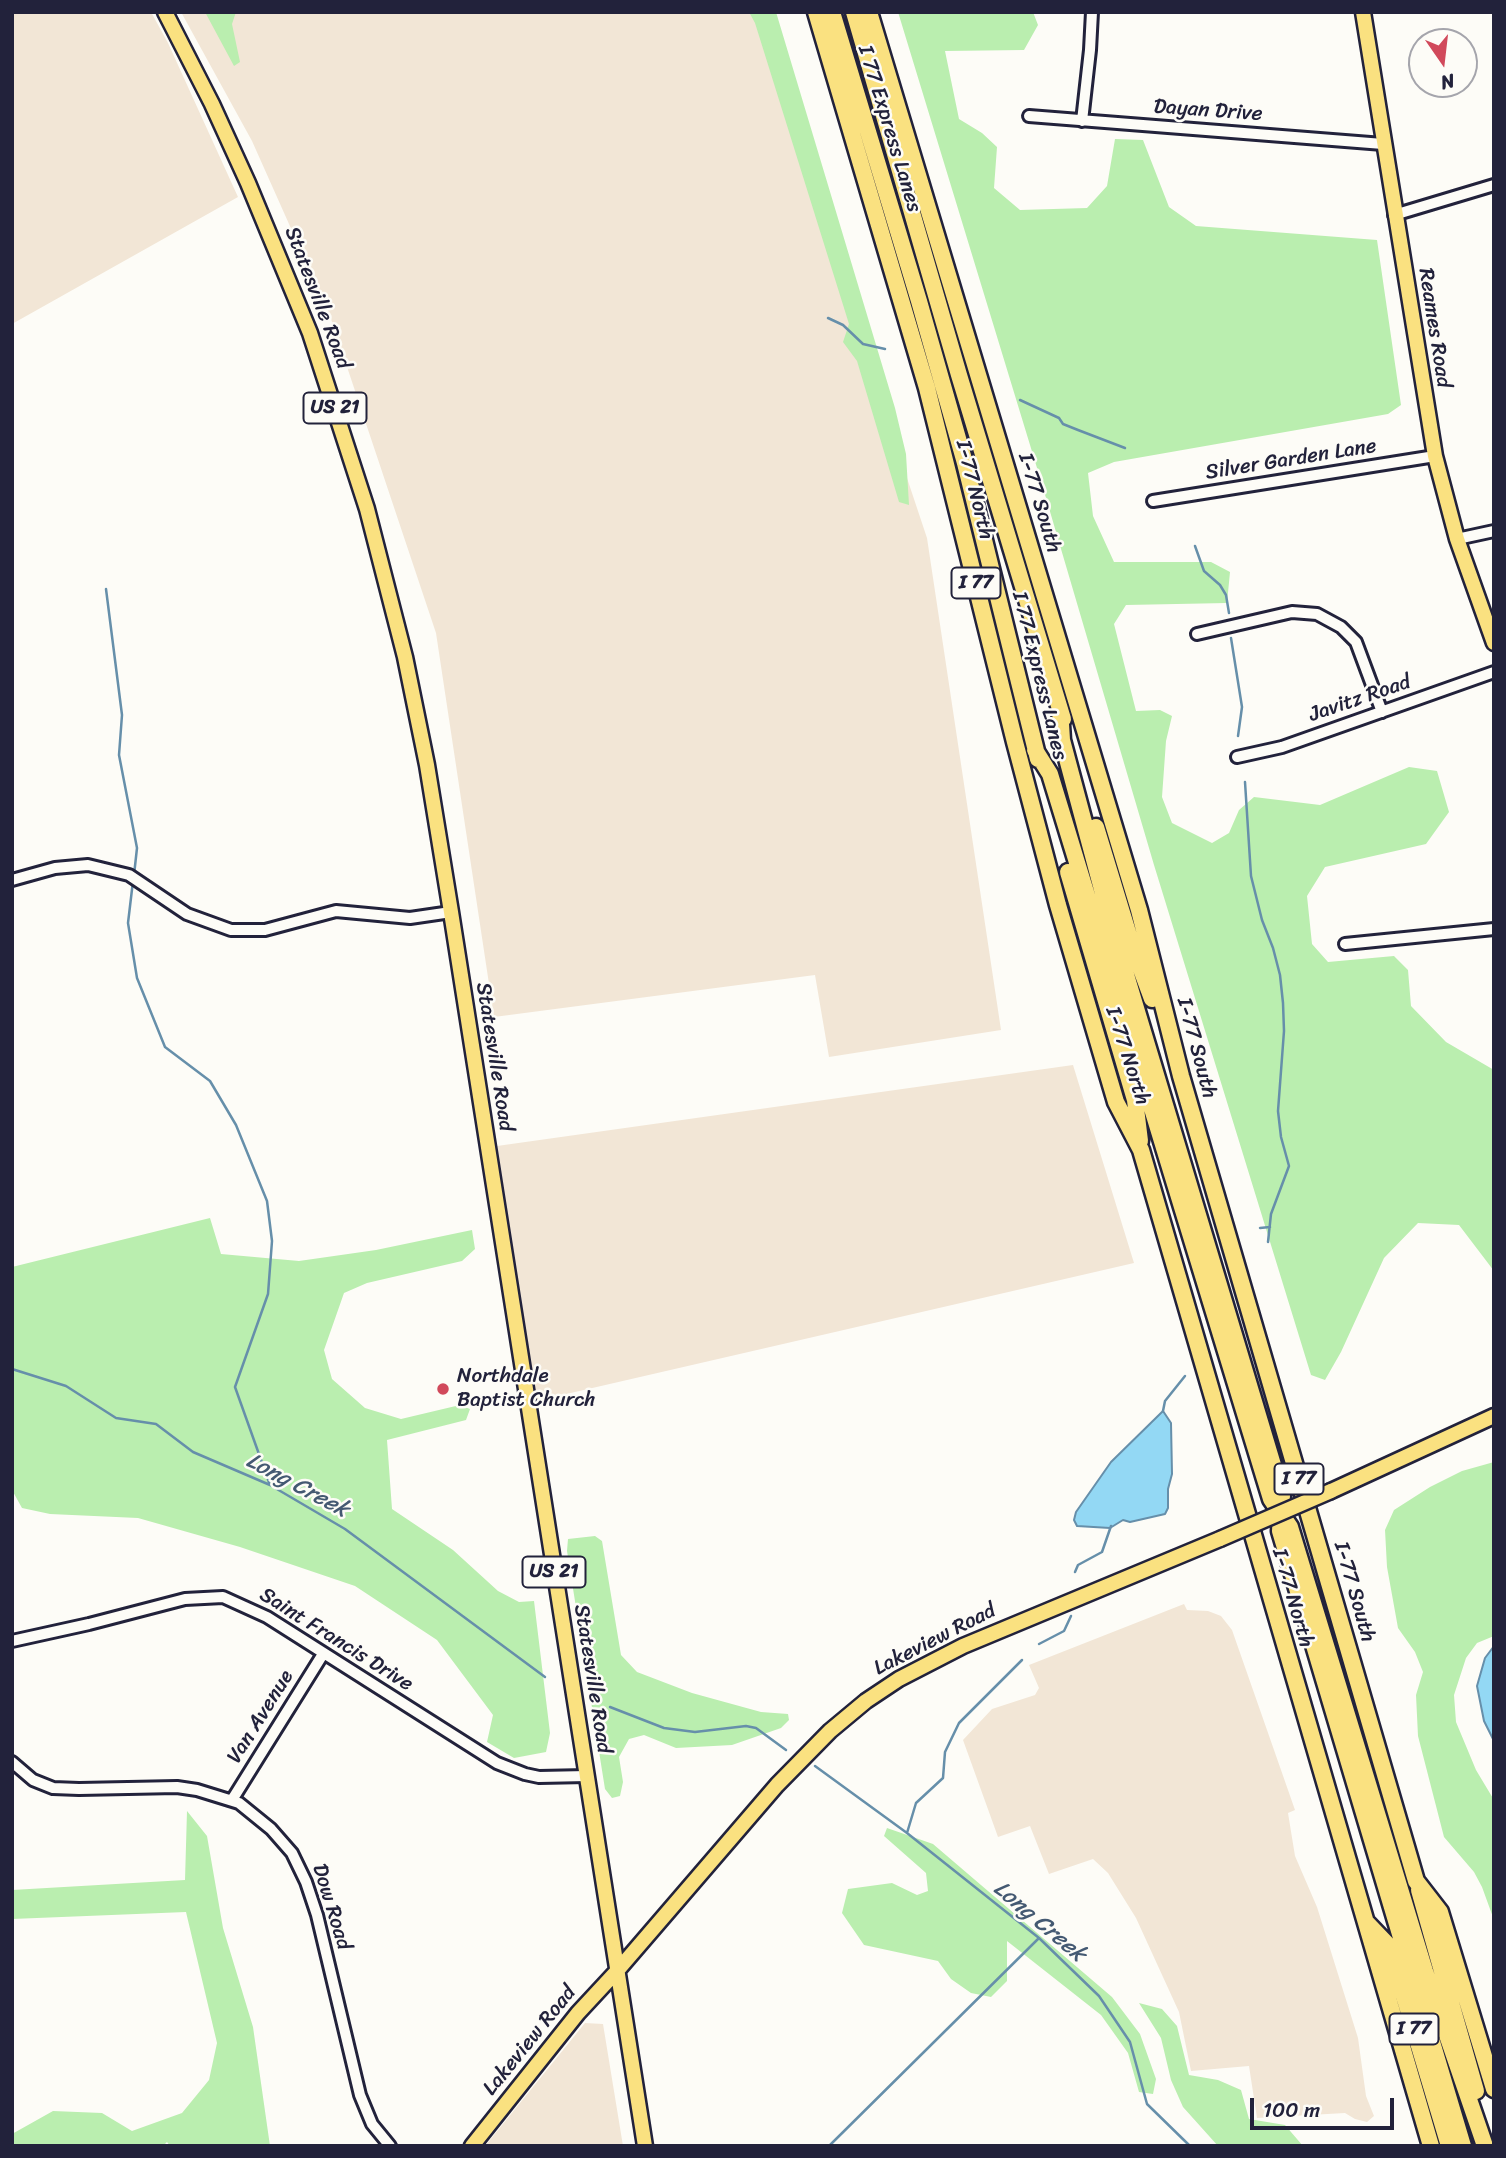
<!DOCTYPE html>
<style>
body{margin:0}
#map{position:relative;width:1506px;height:2158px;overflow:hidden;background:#fdfcf7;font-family:Sriracha,sans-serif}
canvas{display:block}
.frame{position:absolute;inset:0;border:14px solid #22223b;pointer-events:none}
.north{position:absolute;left:1408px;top:28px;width:70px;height:70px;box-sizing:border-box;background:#fdfcf7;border:2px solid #a5a5ac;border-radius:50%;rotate:166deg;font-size:19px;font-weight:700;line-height:28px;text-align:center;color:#22223b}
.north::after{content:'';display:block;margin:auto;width:24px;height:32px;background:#d1495b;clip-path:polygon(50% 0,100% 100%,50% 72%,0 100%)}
.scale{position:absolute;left:1250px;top:2098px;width:144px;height:32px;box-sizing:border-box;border:4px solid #22223b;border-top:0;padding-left:9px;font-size:21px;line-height:24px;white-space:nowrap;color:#22223b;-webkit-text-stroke:5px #fdfcf7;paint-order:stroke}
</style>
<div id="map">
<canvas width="1506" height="2158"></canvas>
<div class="frame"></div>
<div class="north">N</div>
<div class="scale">100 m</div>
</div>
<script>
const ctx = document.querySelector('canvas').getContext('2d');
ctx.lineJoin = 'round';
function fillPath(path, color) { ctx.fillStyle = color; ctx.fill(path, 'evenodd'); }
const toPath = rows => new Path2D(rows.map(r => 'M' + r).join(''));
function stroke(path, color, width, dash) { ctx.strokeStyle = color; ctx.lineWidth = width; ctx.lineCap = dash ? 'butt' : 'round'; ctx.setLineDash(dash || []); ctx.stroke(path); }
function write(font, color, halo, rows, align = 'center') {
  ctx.font = font + ' Sriracha,sans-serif'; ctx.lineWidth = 5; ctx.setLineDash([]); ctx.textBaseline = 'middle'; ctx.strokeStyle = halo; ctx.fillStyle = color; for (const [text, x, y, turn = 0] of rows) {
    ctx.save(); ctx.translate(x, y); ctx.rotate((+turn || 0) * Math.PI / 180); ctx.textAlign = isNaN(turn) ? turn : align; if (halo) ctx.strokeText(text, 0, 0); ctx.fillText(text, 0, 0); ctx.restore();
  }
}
const built = toPath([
 [12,12,151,12,168,43,238,197,12,324],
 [181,12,758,12,859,334,927,538,1001,1030,829,1057,815,975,494,1017,436,633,330,316,252,141],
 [1073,1065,1134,1263,536,1401,497,1146],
 [1184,1604,1187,1610,1208,1611,1221,1616,1232,1630,1295,1810,1288,1813,1295,1856,1317,1907,1358,2038,1366,2096,1374,2116,1367,2122,1355,2119,1345,2113,1257,2118,1249,2066,1191,2071,1179,2012,1136,1918,1108,1873,1093,1859,1049,1874,1030,1826,998,1837,963,1740,992,1709,1035,1695,1039,1688,1029,1665],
 [585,2023,603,2024,623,2146,485,2146]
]);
const green = toPath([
 [205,12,236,12,232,24,240,62,234,66],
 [749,12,776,12,895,408,906,454,909,505,899,502,857,361,843,342,849,324,755,23],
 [898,12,1033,12,1038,25,1024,50,945,51,959,119,982,133,997,147,994,188,1020,210,1087,208,1107,186,1115,139,1143,140,1169,207,1196,226,1377,240,1401,405,1388,414,1114,462,1088,473,1093,516,1114,562,1211,562,1230,572,1227,603,1126,605,1114,624,1136,711,1160,710,1172,716,1166,741,1162,797,1172,823,1212,843,1229,833,1239,810,1254,797,1320,805,1409,767,1437,771,1449,812,1426,844,1325,867,1307,896,1312,944,1328,962,1394,956,1408,970,1411,1006,1446,1042,1494,1070,1494,1271,1459,1225,1418,1223,1384,1258,1341,1352,1325,1380,1311,1375,1154,865,1041,481],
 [210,1218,221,1254,299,1261,376,1250,472,1230,475,1249,462,1261,367,1283,344,1293,324,1350,332,1379,365,1408,401,1419,460,1405,470,1409,466,1420,387,1440,392,1509,453,1550,498,1591,519,1602,534,1601,550,1733,546,1752,514,1758,487,1742,493,1715,437,1640,355,1586,240,1547,138,1518,50,1514,22,1508,12,1490,12,1267],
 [1494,1462,1494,1636,1477,1643,1466,1658,1454,1695,1456,1722,1476,1770,1494,1800,1494,1920,1482,1887,1474,1872,1444,1837,1418,1736,1416,1695,1423,1672,1415,1652,1398,1628,1387,1567,1385,1530,1394,1510,1430,1487,1462,1471],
 [595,1536,602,1541,621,1655,637,1672,692,1693,761,1712,788,1714,789,1720,781,1728,732,1745,676,1748,644,1735,629,1739,619,1757,623,1782,620,1796,612,1798,605,1789,567,1551,568,1539],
 [187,1811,207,1836,223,1928,253,2027,270,2146,170,2146,167,2142,163,2146,12,2146,12,2134,53,2111,102,2113,132,2131,182,2113,209,2080,217,2043,186,1912,12,1919,12,1890,185,1880],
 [887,1828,933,1844,1112,1997,1140,2034,1156,2079,1153,2094,1139,2092,1128,2053,1101,2015,1007,1941,1007,1981,991,1997,971,1993,951,1979,938,1961,864,1945,842,1913,848,1889,892,1883,917,1895,928,1891,926,1873,884,1836],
 [1139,2003,1162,2009,1177,2026,1189,2075,1218,2080,1241,2090,1249,2119,1285,2125,1303,2146,1218,2146,1183,2107,1171,2080,1161,2038]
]);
const water = toPath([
 [1163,1411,1171,1423,1172,1474,1168,1489,1168,1508,1165,1514,1130,1522,1123,1520,1110,1528,1077,1526,1074,1520,1076,1512,1111,1462,1163,1411],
 [1494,1646,1494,1741,1484,1721,1477,1686,1485,1658,1494,1646]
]);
const stream = toPath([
 [828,318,843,325,863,344,885,349],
 [1020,400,1059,418,1063,424,1078,430,1125,448],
 [1195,546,1204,571,1220,585,1226,595,1229,613],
 [106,589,122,715,119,755,137,848,134,875],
 [1231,638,1242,707,1238,736],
 [1245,782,1251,876,1262,920,1273,948,1280,975,1283,1003,1284,1031,1278,1111,1281,1137,1289,1166,1271,1214,1268,1242],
 [133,881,128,923,137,978,165,1047,210,1081,236,1125,267,1201,272,1241,268,1294,235,1387,270,1485],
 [1260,1228,1270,1227],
 [12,1369,66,1386,116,1418,156,1424,193,1452,270,1485,345,1529,545,1677],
 [1163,1411,1165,1401,1185,1376],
 [1075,1572,1078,1565,1102,1552,1111,1526],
 [1039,1644,1064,1631,1071,1616],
 [610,1707,664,1728,695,1732,746,1726,756,1728,786,1750],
 [815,1766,907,1833,1039,1938,1099,1996,1130,2042,1147,2104,1190,2146],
 [907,1833,916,1803,943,1778,945,1752,959,1723,1022,1660],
 [829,2146,1038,1939]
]);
const minor = toPath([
 [1029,116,1383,144],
 [1082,121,1090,50,1092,12],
 [1394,215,1494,185],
 [1153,501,1435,456],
 [1457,539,1494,531],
 [1197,634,1292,612,1317,614,1341,627,1356,642,1382,712],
 [1237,757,1282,747,1494,672],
 [12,880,55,868,88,865,129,875,187,914,231,930,265,930,336,911,410,918,451,912],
 [1345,944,1494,929],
 [12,1641,89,1624,185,1599,223,1597,267,1617,497,1763,525,1774,539,1777,587,1776],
 [12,1762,33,1780,53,1788,79,1789,177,1787,197,1790,239,1803,271,1829,292,1853,306,1882,317,1915,360,2095,372,2124,390,2146],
 [232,1800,323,1654]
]);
const major = toPath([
 [165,12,212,104,248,183,310,333,367,509,405,657,427,765,451,912,645,2146],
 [1363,12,1435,456,1457,539,1494,643],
 [1331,1491,1494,1416],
 [472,2146,578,2013,617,1971,777,1785,830,1731,866,1701,899,1679,963,1646,1220,1539]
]);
const highway = toPath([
 [816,12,927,388,1015,742,1058,905,1116,1102,1141,1150,1431,2146],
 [832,12,919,301,965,463,1038,759],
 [854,12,959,375,1063,719],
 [869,12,1139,910,1181,1076,1416,1881,1440,1912,1494,2089],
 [1060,709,1062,740,1115,938,1282,1495,1280,1531,1463,2146],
 [1035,750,1050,774,1271,1499,1290,1527,1425,1971,1485,2146],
 [1096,827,1131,942,1152,999],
 [1068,872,1135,1100,1140,1141],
 [1419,1890,1476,2091],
 [1366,1922,1389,1946,1449,2146]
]);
const majorBridge = toPath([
 [1220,1539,1331,1491]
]);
const markers = [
 [443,1389,7,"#d1495b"]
];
const shields = [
 [335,408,63],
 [976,583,49],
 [1299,1479,49],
 [554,1572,63],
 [1414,2029,49]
];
const shieldNames = [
 ["US 21",335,408],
 ["I 77",976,583],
 ["I 77",1299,1479],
 ["US 21",554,1572],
 ["I 77",1414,2029]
];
const streetNames = [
 ["Dayan Drive",1208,111,4],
 ["I 77 Express Lanes",889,129,73],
 ["Statesville Road",317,298,69],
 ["Reames Road",1434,328,81],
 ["Silver Garden Lane",1291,460,-9],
 ["I-77 North",974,490,76],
 ["I-77 South",1039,503,73],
 ["I 77 Express Lanes",1039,676,76],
 ["Javitz Road",1360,699,-19],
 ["I-77 South",1196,1048,75],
 ["I-77 North",1127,1056,72],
 ["Statesville Road",494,1057,81],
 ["I-77 South",1354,1592,74],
 ["I-77 North",1292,1598,74],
 ["Saint Francis Drive",336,1640,32],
 ["Lakeview Road",935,1640,-27],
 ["Statesville Road",592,1679,81],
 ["Van Avenue",261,1717,-58],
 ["Dow Road",331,1907,73],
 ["Lakeview Road",530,2041,-51]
];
const poiNames = [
 ["Northdale",457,1377],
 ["Baptist Church",457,1401]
];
const waterNames = [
 ["Long Creek",297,1486,28],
 ["Long Creek",1039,1922,40]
];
fillPath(built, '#f2e6d6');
fillPath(green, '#baeeaf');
fillPath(water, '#93d8f4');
stroke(water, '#668faa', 2);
stroke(stream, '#668faa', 2.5);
stroke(minor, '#22223b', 16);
stroke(major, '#22223b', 19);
stroke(highway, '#22223b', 21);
stroke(minor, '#fdfcf7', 10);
stroke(major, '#fae180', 14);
stroke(highway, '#fae180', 16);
stroke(majorBridge, '#22223b', 19, []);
stroke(majorBridge, '#fae180', 14);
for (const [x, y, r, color] of markers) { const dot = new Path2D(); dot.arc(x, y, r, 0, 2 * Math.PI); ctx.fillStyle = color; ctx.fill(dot); stroke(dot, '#fdfcf7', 2.5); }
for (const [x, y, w] of shields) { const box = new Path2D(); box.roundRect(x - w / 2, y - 15.5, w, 31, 5); ctx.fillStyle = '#fdfcf7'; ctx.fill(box); stroke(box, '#22223b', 2); }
write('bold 19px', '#22223b', null, shieldNames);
write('21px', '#22223b', '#fdfcf7', streetNames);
write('21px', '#22223b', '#fdfcf7', poiNames, 'left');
write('italic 23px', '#445972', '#fdfcf7', waterNames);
</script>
